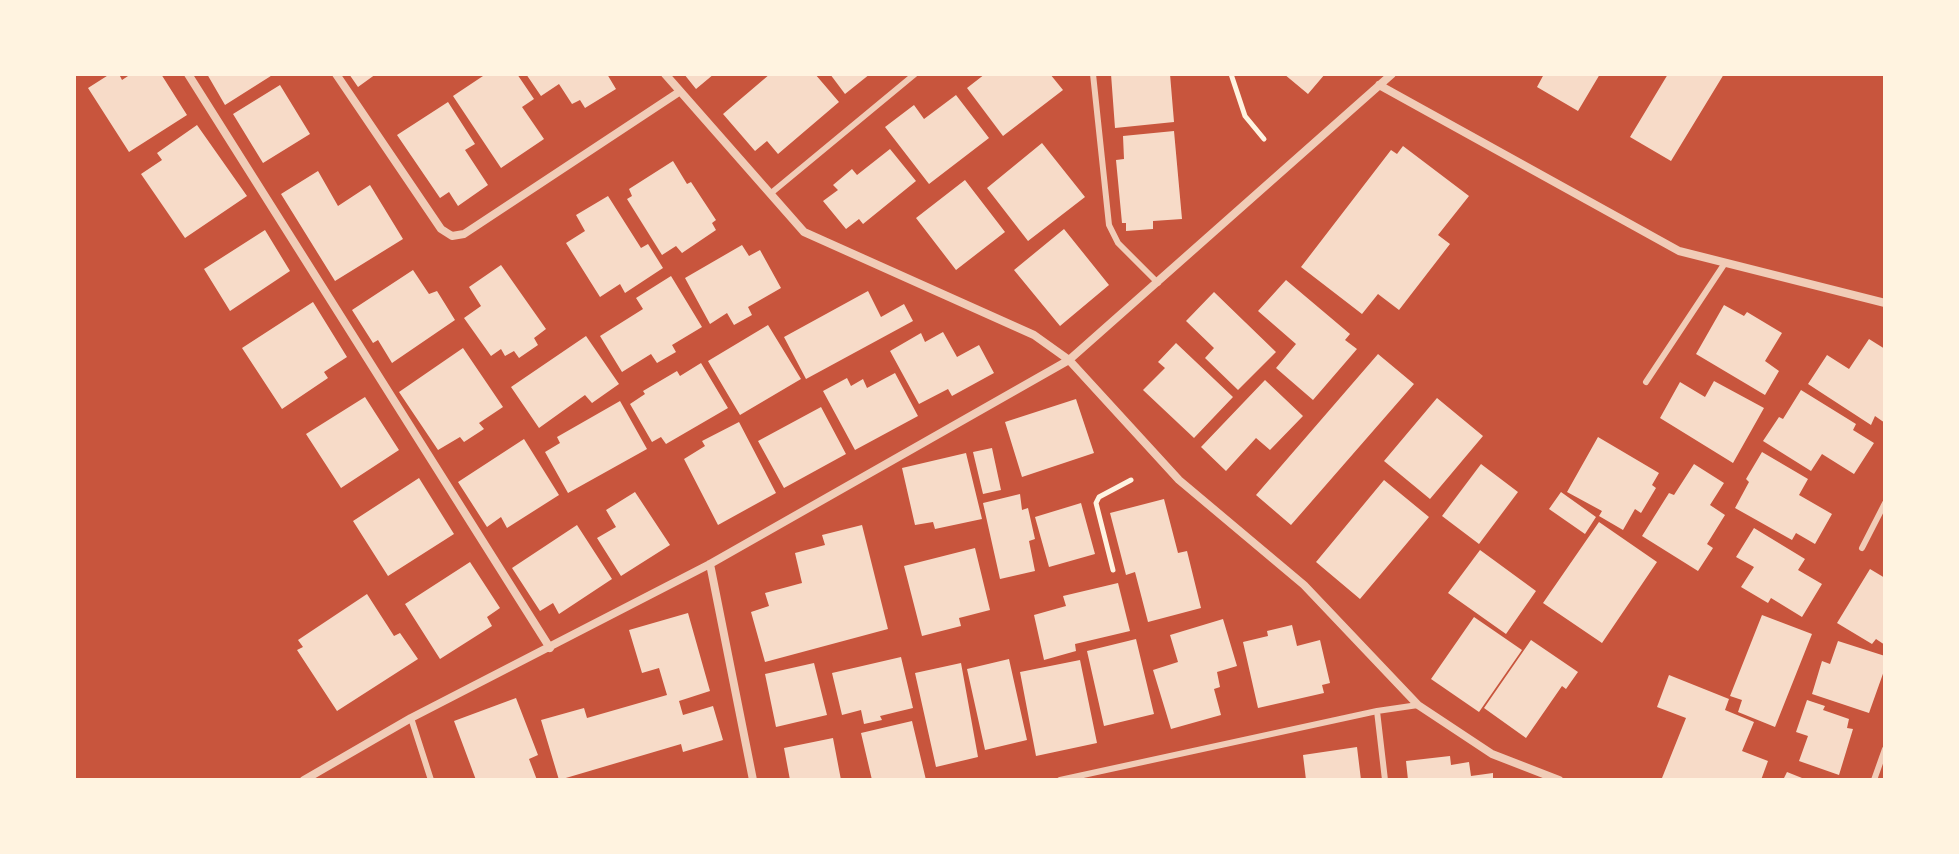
<!DOCTYPE html>
<style>
body{margin:0}
#map{position:relative;width:1959px;height:854px;overflow:hidden;background:#c8553d;font-family:Montserrat,sans-serif}
canvas{display:block}
.frame{position:absolute;inset:0;border:76px solid #fff3e0;pointer-events:none}
</style>
<div id="map">
<canvas width="1959" height="854"></canvas>
<div class="frame"></div>
</div>
<script>
const ctx = document.querySelector('canvas').getContext('2d');
ctx.lineJoin = 'round';
function fillPath(path, color) { ctx.fillStyle = color; ctx.fill(path, 'evenodd'); }
const toPath = rows => new Path2D(rows.map(r => 'M' + r).join(''));
function stroke(path, color, width, dash) { ctx.strokeStyle = color; ctx.lineWidth = width; ctx.lineCap = dash ? 'butt' : 'round'; ctx.setLineDash(dash || []); ctx.stroke(path); }
const building = toPath([
 [110,74,119,74,122,80,131,74,161,74,187,115,129,152,88,88],
 [207,74,274,74,225,105],
 [349,74,376,74,358,87],
 [486,74,517,74,534,99,522,107,544,139,501,168,453,96],
 [526,74,607,74,616,89,585,108,580,100,572,104,559,84,541,96],
 [684,74,714,74,696,89],
 [770,74,815,74,839,102,778,154,767,141,755,151,723,114],
 [830,74,870,74,845,94],
 [985,74,1050,74,1063,90,1003,136,967,88],
 [1111,74,1170,74,1174,122,1115,128],
 [1284,74,1325,74,1308,94],
 [1544,74,1600,74,1578,111,1537,87],
 [1668,74,1724,74,1671,161,1630,137],
 [280,85,310,134,263,163,233,114],
 [956,95,989,138,929,184,885,127,914,105,924,119],
 [448,102,475,144,465,150,488,185,458,206,449,192,440,198,397,135],
 [197,125,247,196,185,238,141,174,162,160,157,153],
 [1174,131,1182,219,1153,221,1153,229,1126,231,1126,223,1122,223,1116,160,1124,159,1123,136],
 [1042,143,1085,197,1028,241,987,188],
 [1403,146,1469,196,1438,235,1450,244,1399,310,1378,294,1362,314,1301,267,1391,150,1397,154],
 [890,149,916,181,863,224,859,219,846,229,823,201,838,190,833,185,852,169,857,175],
 [673,161,687,184,691,182,716,220,712,223,716,230,682,253,676,246,662,255,627,199,632,196,629,189],
 [318,171,338,206,370,185,403,239,335,281,281,194],
 [965,180,1005,232,956,270,916,218],
 [608,196,641,248,648,244,663,268,625,293,620,284,600,297,566,243,585,231,576,215],
 [1064,229,1109,285,1060,326,1014,270],
 [265,230,290,271,230,311,204,269],
 [742,245,749,256,760,250,781,288,748,307,752,315,734,325,727,313,710,324,685,278],
 [501,265,546,329,534,338,538,345,519,358,514,351,505,356,501,349,491,356,464,318,481,306,469,287],
 [413,270,429,294,437,291,455,320,392,363,378,340,373,343,352,310],
 [671,276,702,327,672,345,676,352,657,363,651,354,622,372,600,336,643,309,636,298],
 [1286,280,1350,334,1345,340,1357,349,1313,400,1276,368,1296,344,1258,311],
 [868,291,881,317,904,304,913,321,806,379,784,337],
 [1214,292,1276,352,1238,390,1205,358,1214,348,1186,321],
 [313,302,347,357,324,372,328,378,282,409,242,348],
 [1724,305,1744,316,1747,312,1782,333,1765,361,1779,371,1765,395,1696,354],
 [768,325,801,379,740,415,708,361],
 [943,332,957,357,979,345,994,373,952,396,948,389,919,404,890,351,921,333,925,342],
 [586,336,619,384,592,403,585,395,539,428,511,387],
 [1869,339,1885,349,1885,423,1875,416,1871,425,1808,384,1827,355,1849,369],
 [1176,343,1233,397,1194,438,1143,390,1165,368,1158,362],
 [463,348,503,407,479,423,484,429,464,442,460,437,438,450,399,392],
 [1378,354,1414,384,1291,525,1256,495],
 [701,363,728,408,666,444,661,437,652,442,630,404,645,394,643,391,677,371,680,376],
 [895,373,918,416,855,450,823,391,847,378,851,386,863,379,867,388],
 [1265,380,1303,416,1270,450,1256,438,1226,471,1201,447],
 [1714,381,1764,408,1733,463,1660,418,1680,382,1705,397],
 [1801,390,1856,424,1853,430,1874,443,1854,474,1822,454,1811,471,1763,441,1779,417,1783,419],
 [365,397,399,450,341,488,306,434],
 [1437,398,1483,436,1430,499,1384,461],
 [1076,399,1094,453,1022,477,1005,422],
 [620,401,647,449,568,493,545,452,560,443,557,437],
 [821,407,846,454,784,488,758,441],
 [739,422,776,493,718,525,684,459,705,446,702,441],
 [1598,437,1659,473,1652,485,1656,488,1641,513,1635,509,1623,530,1599,516,1602,511,1567,492],
 [524,439,559,495,507,528,501,517,487,527,458,482],
 [992,448,1001,490,983,494,973,452],
 [1762,452,1808,479,1799,495,1832,514,1815,544,1796,533,1792,540,1735,508,1749,482,1746,479],
 [966,453,982,519,935,529,933,522,915,525,902,468],
 [1481,464,1518,492,1479,544,1442,516],
 [1694,464,1724,483,1710,505,1725,515,1707,544,1713,548,1698,571,1642,536,1669,493,1674,495],
 [419,478,454,534,388,576,353,521],
 [1384,480,1429,517,1360,599,1316,562],
 [635,492,670,545,621,576,597,538,616,527,606,510],
 [1561,492,1596,517,1585,534,1549,509],
 [1020,494,1022,510,1028,508,1035,539,1029,541,1035,571,1000,579,983,503],
 [1164,499,1178,553,1187,551,1201,608,1148,622,1135,572,1126,575,1110,513],
 [1081,503,1095,554,1049,567,1035,517],
 [1599,522,1657,562,1602,643,1543,603],
 [577,525,612,579,559,614,553,603,540,611,512,568],
 [862,525,888,629,765,662,751,612,769,606,765,593,802,583,795,553,825,545,822,535],
 [1754,528,1805,559,1798,570,1822,584,1802,617,1771,598,1768,603,1741,587,1754,567,1736,557],
 [975,548,990,610,959,618,961,626,922,636,904,566],
 [1480,550,1536,591,1506,634,1448,593],
 [470,562,500,608,487,617,492,626,440,659,405,604],
 [1870,569,1885,578,1885,645,1876,639,1872,644,1837,623],
 [1118,583,1130,631,1075,644,1076,651,1044,660,1034,615,1066,606,1063,596],
 [367,594,394,636,400,633,418,659,337,711,297,650,303,647,298,640],
 [688,613,710,691,679,701,683,715,713,706,723,740,683,752,681,744,559,780,541,720,584,708,587,718,667,695,659,668,642,673,629,630],
 [1762,615,1812,634,1775,727,1738,712,1742,700,1730,696],
 [1474,617,1522,650,1479,712,1431,679],
 [1223,619,1237,666,1217,672,1220,687,1214,689,1221,715,1171,729,1153,670,1178,662,1170,635],
 [1292,625,1297,646,1320,640,1330,683,1322,685,1324,693,1258,708,1243,642,1268,636,1267,631],
 [1136,639,1154,714,1104,726,1087,651],
 [1531,640,1578,672,1566,689,1562,686,1526,738,1484,708],
 [1838,641,1885,656,1885,668,1869,713,1812,694,1822,661,1830,664],
 [901,657,913,708,880,716,882,720,864,724,861,710,842,715,832,673],
 [1009,659,1027,740,985,750,967,669],
 [1080,660,1097,743,1036,756,1020,672],
 [814,663,827,715,776,727,765,674],
 [961,663,978,757,936,767,915,673],
 [1669,675,1729,699,1725,710,1754,722,1742,751,1768,761,1761,780,1662,778,1686,718,1657,707],
 [516,698,538,755,529,759,537,780,476,780,454,721],
 [1807,700,1825,706,1823,710,1849,719,1847,728,1853,729,1839,775,1799,761,1808,736,1796,732],
 [912,721,926,780,872,780,861,733],
 [833,738,841,780,790,780,784,748],
 [1357,747,1361,780,1306,780,1303,755],
 [1450,756,1451,765,1469,762,1471,776,1493,773,1493,780,1408,780,1406,761],
 [1787,772,1807,780,1783,780]
]);
const path = toPath([
 [1231,74,1245,116,1264,139],
 [1113,570,1096,503,1099,497,1131,480]
]);
const service = toPath([
 [1093,74,1109,225,1118,243,1158,283],
 [770,194,915,74],
 [1646,382,1725,263],
 [1862,548,1885,503],
 [411,718,431,780],
 [1060,780,1377,711],
 [1385,780,1377,711,1418,705],
 [1874,780,1885,749]
]);
const minor = toPath([
 [188,74,550,648],
 [336,74,441,229,452,236,464,234,679,92],
 [665,74,804,232,1034,335,1069,360,1179,480,1304,585,1418,705,1492,754,1559,780],
 [1379,85,1679,251,1885,303],
 [710,564,753,780],
 [304,780,411,718,710,564,1069,360,1392,74]
]);
fillPath(building, '#f7dbc8');
stroke(path, '#fff3e0', 5);
stroke(service, '#f1ccb7', 6);
stroke(minor, '#f1ccb7', 8);
</script>
